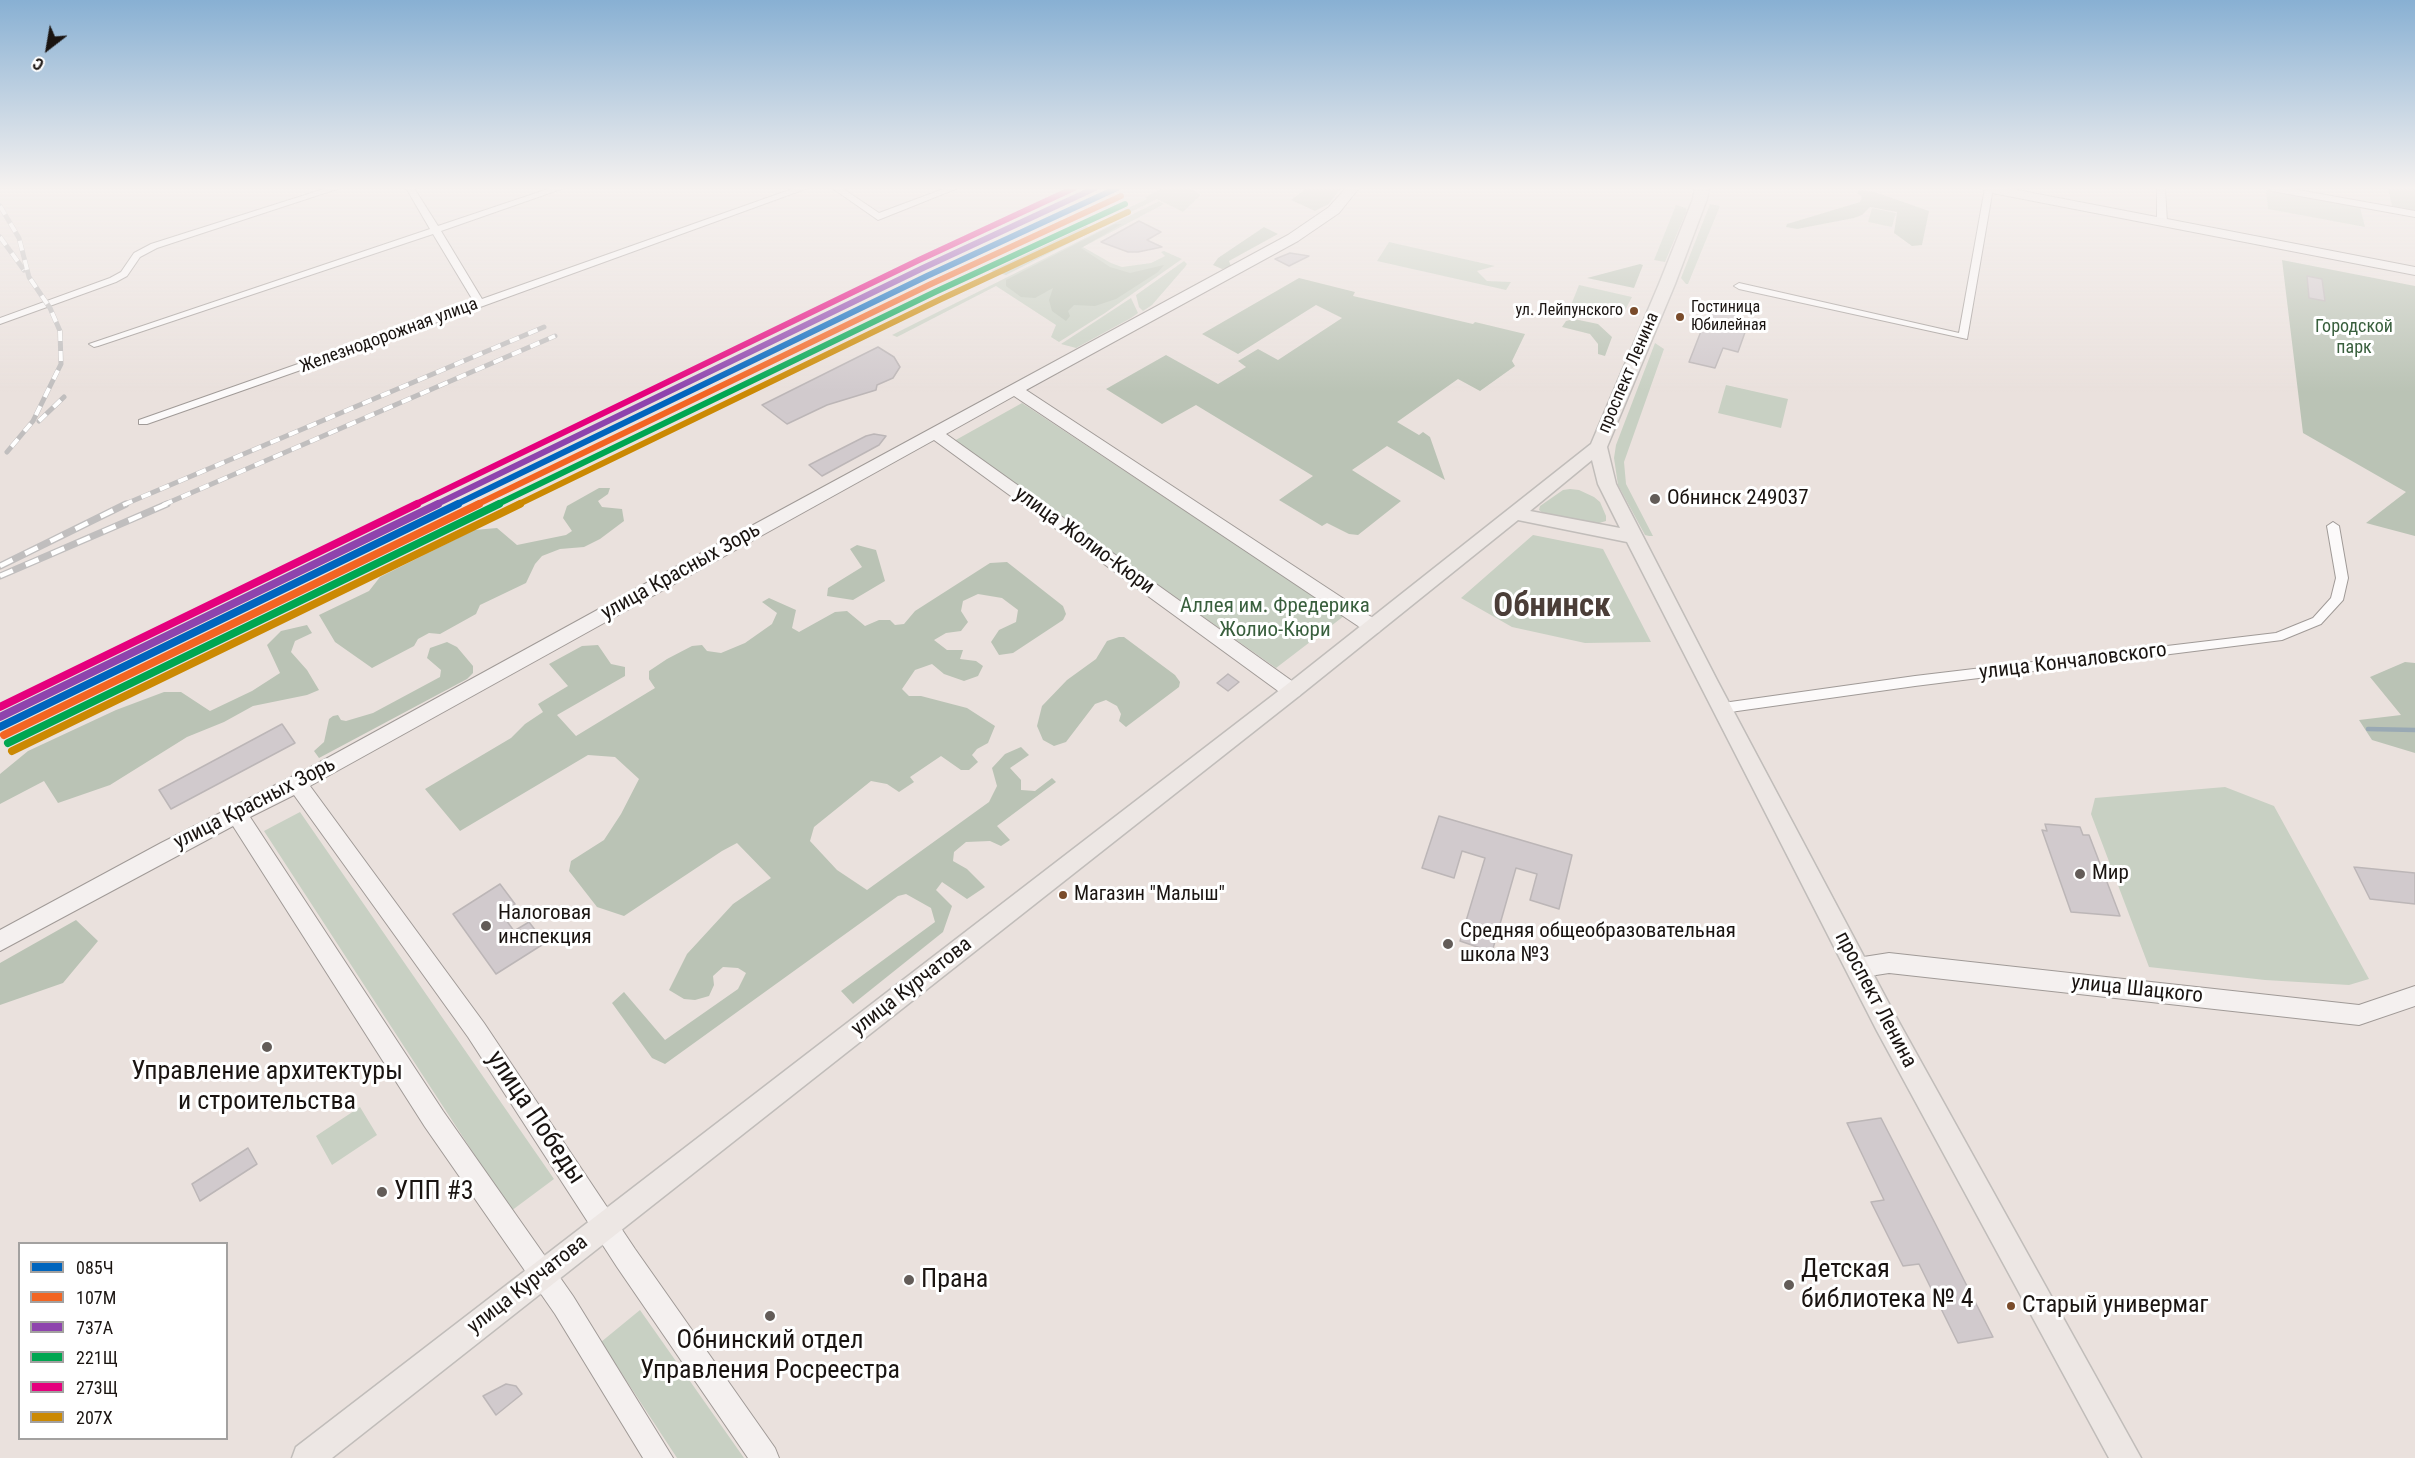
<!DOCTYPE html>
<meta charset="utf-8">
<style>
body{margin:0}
#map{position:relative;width:2415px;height:1458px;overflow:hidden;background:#eae1dd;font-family:"Roboto Condensed",sans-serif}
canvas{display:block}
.legend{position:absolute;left:18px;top:1242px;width:210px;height:198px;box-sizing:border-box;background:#fff;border:2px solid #a3a1a0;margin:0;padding:8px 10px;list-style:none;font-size:18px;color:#1a1411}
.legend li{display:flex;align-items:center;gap:12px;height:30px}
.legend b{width:30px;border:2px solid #a3a1a0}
.north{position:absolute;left:18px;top:18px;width:60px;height:60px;-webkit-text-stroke:4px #fff;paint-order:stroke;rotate:211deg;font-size:16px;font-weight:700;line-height:24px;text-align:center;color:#1a1411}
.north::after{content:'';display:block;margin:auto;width:21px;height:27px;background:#1a1411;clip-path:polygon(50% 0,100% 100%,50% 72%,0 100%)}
</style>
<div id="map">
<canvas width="2415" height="1458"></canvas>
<ul class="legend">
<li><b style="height:8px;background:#0065bd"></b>085Ч</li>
<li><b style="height:8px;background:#f26522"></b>107М</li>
<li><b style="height:8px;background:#8e44ad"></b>737А</li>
<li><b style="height:8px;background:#00a651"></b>221Щ</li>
<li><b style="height:8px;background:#e5007d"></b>273Щ</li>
<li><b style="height:8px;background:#cb8903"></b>207Х</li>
</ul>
<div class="north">С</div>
</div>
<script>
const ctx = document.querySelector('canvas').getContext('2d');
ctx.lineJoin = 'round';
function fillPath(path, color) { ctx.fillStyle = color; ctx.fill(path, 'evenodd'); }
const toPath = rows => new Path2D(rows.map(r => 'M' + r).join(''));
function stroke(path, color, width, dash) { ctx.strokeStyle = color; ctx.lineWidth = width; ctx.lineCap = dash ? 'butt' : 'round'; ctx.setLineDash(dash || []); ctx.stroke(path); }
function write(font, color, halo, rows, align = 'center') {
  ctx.font = font + ' "Roboto Condensed",sans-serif'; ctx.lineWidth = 6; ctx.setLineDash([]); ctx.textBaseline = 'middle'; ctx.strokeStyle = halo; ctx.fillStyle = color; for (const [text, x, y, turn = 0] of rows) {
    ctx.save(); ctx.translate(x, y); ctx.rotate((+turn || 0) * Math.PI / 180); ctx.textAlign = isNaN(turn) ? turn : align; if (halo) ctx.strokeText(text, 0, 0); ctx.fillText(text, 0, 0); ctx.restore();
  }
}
const green = toPath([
 [1163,188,1190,188,1201,195,1183,212,1157,199,1006,275,991,271,1086,226,1089,227,1147,199,1145,197],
 [2266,190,2360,207,2365,227,2268,209],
 [1159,201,1164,204,1083,247,1111,263,1122,267,1151,263,1165,256,1161,252,1164,251,1182,259,1105,313,1059,342,1051,337,1056,325,996,286,897,337,892,335],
 [1710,204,1720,206,1688,284,1686,284,1681,278],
 [1676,205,1686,208,1687,210,1665,262,1654,260],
 [1872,208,1896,213,1892,227,1868,222],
 [1389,242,1495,266,1477,271,1487,281,1511,282,1506,290,1377,261],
 [1184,261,1187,264,1185,267,1152,305,1143,311,1139,307,1136,295],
 [1579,285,1632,297,1622,316,1571,305],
 [1131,298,1138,313,1131,318,1076,348,1061,344],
 [1655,343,1664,349,1624,462,1626,484,1653,536,1649,536,1645,535,1618,485,1614,458,1616,445],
 [1726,385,1788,399,1781,428,1718,413],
 [1022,403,1344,616,1276,668,954,441],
 [1570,489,1579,490,1594,497,1600,502,1606,516,1606,521,1596,524,1543,513,1539,510,1540,506,1563,490],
 [1533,535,1603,549,1651,642,1585,643,1512,627,1461,598],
 [2225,787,2274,806,2369,979,2349,985,2265,980,2149,967,2091,814,2095,798],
 [300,812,554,1179,511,1211,264,831],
 [360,1107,377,1135,332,1165,316,1136],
 [640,1310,744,1458,677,1458,601,1342]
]);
const forest = toPath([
 [1307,188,1341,188,1329,204,1315,211,1291,200],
 [2388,188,2415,188,2415,213,2392,206],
 [1859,190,1875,192,1929,211,1922,245,1912,246,1894,233,1897,212,1870,207,1862,215,1854,218,1797,229,1786,227,1787,224,1860,202,1862,197,1857,193],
 [1115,224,1122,224,1081,248,1110,267,1130,273,1164,265,1158,272,1116,299,1095,306,1074,305,1068,311,1070,316,1066,321,1052,311,1049,300,1053,288,1035,298,1021,297,1006,286,1006,280],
 [1264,227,1278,234,1229,261,1231,266,1227,268,1222,269,1213,265,1218,258],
 [2282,260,2415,286,2415,536,2366,523,2406,492,2303,433],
 [1640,264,1643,265,1634,288,1587,278],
 [1299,278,1355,292,1353,296,1473,324,1475,322,1525,334,1512,361,1515,366,1480,391,1458,379,1397,422,1419,435,1423,432,1430,437,1445,480,1387,446,1352,470,1401,501,1358,535,1349,534,1327,523,1322,526,1279,500,1313,476,1196,405,1162,424,1106,389,1166,355,1218,384,1246,367,1238,361,1258,349,1278,360,1342,318,1316,305,1238,354,1202,334],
 [1574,319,1598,324,1612,337,1605,356,1598,354,1598,344,1590,334,1562,327,1566,321],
 [599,488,610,488,608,494,598,501,602,507,622,509,624,521,600,539,584,547,560,549,542,556,535,564,526,583,480,605,476,614,440,634,429,633,418,639,414,646,372,668,335,642,319,615,369,591,380,577,474,530,497,528,517,545,566,535,572,531,563,518,567,506],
 [857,545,876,550,885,581,853,600,827,596,828,588,862,567,850,549],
 [1007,562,1063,606,1066,614,1063,620,1013,653,999,655,991,642,999,630,1016,622,1018,610,1002,598,978,594,963,601,961,611,968,622,961,631,946,633,934,640,947,650,963,650,960,659,976,661,983,666,978,676,964,681,944,674,932,664,915,670,902,689,909,696,921,696,967,708,995,726,988,743,977,749,972,755,978,762,969,770,961,770,941,756,910,777,914,782,899,792,887,784,871,781,814,827,810,841,837,870,867,890,989,802,997,786,992,768,1005,754,1021,747,1029,755,1010,768,1021,780,1021,790,1035,791,1052,778,1056,782,997,826,1010,840,1001,846,990,841,966,842,954,852,953,861,967,869,985,887,967,899,942,882,936,890,952,906,943,932,853,1004,841,991,935,922,931,908,906,894,898,896,665,1064,652,1058,612,1003,624,992,665,1040,738,989,746,973,738,968,723,967,713,976,714,985,709,996,695,1000,684,999,669,990,687,954,733,904,771,878,737,843,722,851,624,916,597,907,569,871,571,861,604,840,621,814,639,779,615,757,588,755,460,831,425,789,511,738,525,724,543,712,538,704,568,686,549,664,582,646,598,645,611,664,625,667,625,676,557,715,576,736,655,688,649,679,649,671,667,659,692,646,702,645,707,651,721,653,745,643,772,624,777,613,762,602,769,598,796,610,792,628,799,632,835,612,847,611,865,626,879,620,890,620,895,625,904,624,915,611,990,563],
 [307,625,312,633,295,641,291,652,307,670,319,690,307,695,253,706,224,722,187,737,110,785,58,803,44,781,0,804,0,774,28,751,116,710,164,692,181,692,210,711,252,691,280,673,267,645,281,631],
 [1119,637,1124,637,1175,675,1180,682,1179,687,1126,727,1119,721,1121,714,1117,706,1106,700,1095,704,1066,742,1054,746,1043,740,1037,726,1042,706,1067,680,1096,659,1107,641],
 [447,642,457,647,473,666,473,673,467,679,319,758,314,751,324,742,329,719,333,716,338,715,341,720,346,721,373,713,440,677,441,670,427,658,430,648],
 [2405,662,2415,663,2415,753,2372,740,2359,720,2401,715,2370,677],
 [76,920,98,941,63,983,0,1005,0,963]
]);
const stream = toPath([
 [2368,729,2415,730]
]);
const building = toPath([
 [1139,221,1161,232,1147,240,1162,247,1138,252,1128,252,1101,242,1139,221],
 [1290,253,1309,256,1289,266,1275,259,1290,253],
 [2307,276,2322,279,2325,301,2309,298,2307,276],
 [1712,303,1737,309,1733,320,1748,324,1738,352,1723,348,1715,368,1689,362,1712,303],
 [878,347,894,357,900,367,893,378,877,385,876,390,827,405,787,424,762,405,878,347],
 [874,434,886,436,879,445,822,476,809,465,866,436,874,434],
 [1228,674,1239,682,1228,691,1217,683,1228,674],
 [282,724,295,743,171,809,159,790,282,724],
 [1439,816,1572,855,1559,909,1530,900,1537,874,1516,868,1492,952,1460,941,1485,858,1462,851,1454,878,1422,868,1439,816],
 [2045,824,2080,827,2083,835,2089,835,2120,916,2071,912,2042,830,2047,831,2045,824],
 [2354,867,2415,873,2415,904,2370,899,2354,867],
 [500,884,515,904,501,913,514,931,529,922,545,943,496,974,453,914,500,884],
 [1881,1118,1939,1231,1993,1337,1958,1343,1919,1264,1903,1266,1871,1202,1884,1200,1847,1123,1881,1118],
 [248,1148,257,1164,200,1201,192,1184,248,1148],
 [506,1384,516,1386,522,1394,496,1415,483,1396,506,1384]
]);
const street = toPath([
 [327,188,340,188,157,248,140,257,127,276,116,282,0,324,0,318,110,278,121,272,134,253,151,244,327,188],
 [406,188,414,188,438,226,551,188,564,188,441,231,482,299,795,188,808,188,483,306,147,424,139,424,139,420,474,302,433,234,98,346,94,347,89,344,430,229,406,188],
 [832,188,842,188,879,213,946,188,958,188,878,220,832,188],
 [1985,188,1993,188,1967,339,1739,289,1734,286,1739,283,1959,333,1985,188],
 [2157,188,2165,188,2167,222,2162,225,2157,222,2157,188],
 [2268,188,2287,188,2415,211,2415,217,2272,191,2268,188],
 [2333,522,2339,526,2348,578,2343,600,2321,624,2282,640,1915,686,1723,713,1716,708,1723,703,1915,676,2276,633,2313,618,2331,598,2336,578,2327,526,2333,522]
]);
const secondary = toPath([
 [1346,188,1359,188,1339,213,1298,241,1026,390,1379,622,1382,627,1379,632,1373,634,1367,632,1014,396,946,434,1299,686,1302,691,1299,696,1292,698,1285,696,934,440,310,786,484,1023,635,1249,775,1448,779,1458,748,1458,617,1267,468,1037,294,795,250,817,443,1111,573,1296,673,1458,643,1458,555,1314,425,1127,233,826,0,951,0,930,161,843,311,767,672,569,1288,235,1329,207,1346,188],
 [1981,188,2007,188,2415,267,2415,275,1987,192,1981,188],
 [1889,953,2359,1005,2415,986,2415,1006,2359,1025,1889,973,1857,978,1849,975,1846,968,1849,961,1857,958,1889,953]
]);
const primary = toPath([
 [1695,188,1709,188,1707,199,1675,284,1607,447,1616,484,1718,682,1895,1015,2141,1458,2109,1458,1877,1031,1627,542,1518,520,1299,696,332,1458,292,1458,296,1447,1285,686,1591,444,1659,284,1693,199,1695,188],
 [1592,460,1598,484,1620,528,1530,511,1592,460]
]);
const railFar1 = toPath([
 [0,206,19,238,29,277,50,308,60,331,61,364,33,421,7,452],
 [0,237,24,270],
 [39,421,64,397],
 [123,505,544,327],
 [163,505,555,336]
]);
const rail = toPath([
 [0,566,126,504],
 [0,576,167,504]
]);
const rail1Far1 = toPath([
 [455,505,927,276,1117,188]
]);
const rail1 = toPath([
 [0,727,458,504]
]);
const rail2Far1 = toPath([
 [476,505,931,284,1121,196]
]);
const rail2 = toPath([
 [4,735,479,504]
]);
const rail3Far1 = toPath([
 [435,505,923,268,1095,188]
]);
const rail3 = toPath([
 [0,717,438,504]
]);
const rail4Far1 = toPath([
 [496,505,935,292,1125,204]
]);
const rail4 = toPath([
 [8,743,499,504]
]);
const rail5Far1 = toPath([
 [414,505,919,260,1074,188]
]);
const rail5 = toPath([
 [0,707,417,504]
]);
const rail6Far1 = toPath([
 [517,505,939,300,1128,212]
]);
const rail6 = toPath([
 [12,751,520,504]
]);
const markers = [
 [1634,311,5,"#7a4b2a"],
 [1680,317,5,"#7a4b2a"],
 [1655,499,6,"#635c58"],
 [2080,874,6,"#635c58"],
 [1063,895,5,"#7a4b2a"],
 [486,926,6,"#635c58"],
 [1448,944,6,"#635c58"],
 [267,1047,6,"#635c58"],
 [382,1192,6,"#635c58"],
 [909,1280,6,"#635c58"],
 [1789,1285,6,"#635c58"],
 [2011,1306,5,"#7a4b2a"],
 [770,1316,6,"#635c58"]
];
const farBusnames = [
 ["Гостиница",1691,308],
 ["Юбилейная",1691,326],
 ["ул. Лейпунского",1623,311,"right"]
];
const farParknames = [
 ["Городской",2354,327],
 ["парк",2354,348]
];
const farStreetnames = [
 ["Железнодорожная улица",389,336,-20],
 ["проспект Ленина",1629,373,-67]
];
const busNames = [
 ["Магазин \"Малыш\"",1074,895]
];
const poiNames = [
 ["Обнинск 249037",1667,499],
 ["Мир",2092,874],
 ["Налоговая",498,914],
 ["инспекция",498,938],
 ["Средняя общеобразовательная",1460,932],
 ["школа №3",1460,956]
];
const streetNames = [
 ["улица Жолио-Кюри",1084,541,36],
 ["улица Красных Зорь",681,572,-29],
 ["улица Кончаловского",2073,662,-7],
 ["улица Красных Зорь",255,804,-27],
 ["улица Курчатова",912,987,-38],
 ["улица Шацкого",2137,990,6],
 ["проспект Ленина",1875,1000,62],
 ["улица Курчатова",528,1285,-38]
];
const parkNames = [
 ["Аллея им. Фредерика",1275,607],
 ["Жолио-Кюри",1275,631]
];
const nearBusnames = [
 ["Старый универмаг",2022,1306]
];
const nearPoinames = [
 ["Управление архитектуры",267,1072,"center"],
 ["и строительства",267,1102,"center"],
 ["УПП #3",394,1192],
 ["Детская",1801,1270],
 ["библиотека № 4",1801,1300],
 ["Прана",921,1280],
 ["Обнинский отдел",770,1341,"center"],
 ["Управления Росреестра",770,1371,"center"]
];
const nearStreetnames = [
 ["улица Победы",535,1118,56]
];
const townNames = [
 ["Обнинск",1552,608]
];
fillPath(green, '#c8d0c3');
fillPath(forest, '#bac3b5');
stroke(stream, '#99a9b4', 4.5);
fillPath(building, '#d1cacd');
stroke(building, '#bcb6b7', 1.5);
stroke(street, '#a09a97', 2);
stroke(secondary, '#a09a97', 2);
stroke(primary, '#c1bdba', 3);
fillPath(street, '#fcfafa');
fillPath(secondary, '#f4f0ef');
fillPath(primary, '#ede7e4');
stroke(railFar1, '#c0bebe', 5);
stroke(rail, '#c0bebe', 7);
stroke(railFar1, '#fff', 4, [10]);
stroke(rail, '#fff', 4.5, [14]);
stroke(rail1Far1, '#0065bd', 6);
stroke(rail1, '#0065bd', 8);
stroke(rail2Far1, '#f26522', 6);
stroke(rail2, '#f26522', 8);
stroke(rail3Far1, '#8e44ad', 6);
stroke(rail3, '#8e44ad', 8);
stroke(rail4Far1, '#00a651', 6);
stroke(rail4, '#00a651', 8);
stroke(rail5Far1, '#e5007d', 6);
stroke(rail5, '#e5007d', 8);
stroke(rail6Far1, '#cb8903', 6);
stroke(rail6, '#cb8903', 8);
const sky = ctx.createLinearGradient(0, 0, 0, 392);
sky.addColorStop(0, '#88b0d3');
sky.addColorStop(0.48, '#f6f2f0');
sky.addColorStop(1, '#f6f2f000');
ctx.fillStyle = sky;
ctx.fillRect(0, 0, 2415, 392);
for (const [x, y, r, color] of markers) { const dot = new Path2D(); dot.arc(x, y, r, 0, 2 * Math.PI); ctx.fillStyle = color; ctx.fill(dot); stroke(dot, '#fff', 2); }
write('16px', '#1a1411', '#fff', farBusnames, 'left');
write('18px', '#395f3d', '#fff', farParknames);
write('18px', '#1a1411', '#fff', farStreetnames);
write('20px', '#1a1411', '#fff', busNames, 'left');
write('21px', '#1a1411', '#fff', poiNames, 'left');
write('21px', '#1a1411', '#fff', streetNames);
write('21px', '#395f3d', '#fff', parkNames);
write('24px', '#1a1411', '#fff', nearBusnames, 'left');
write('26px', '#1a1411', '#fff', nearPoinames, 'left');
write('26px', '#1a1411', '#fff', nearStreetnames);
write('bold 33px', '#4b3e38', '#fff', townNames);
</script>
